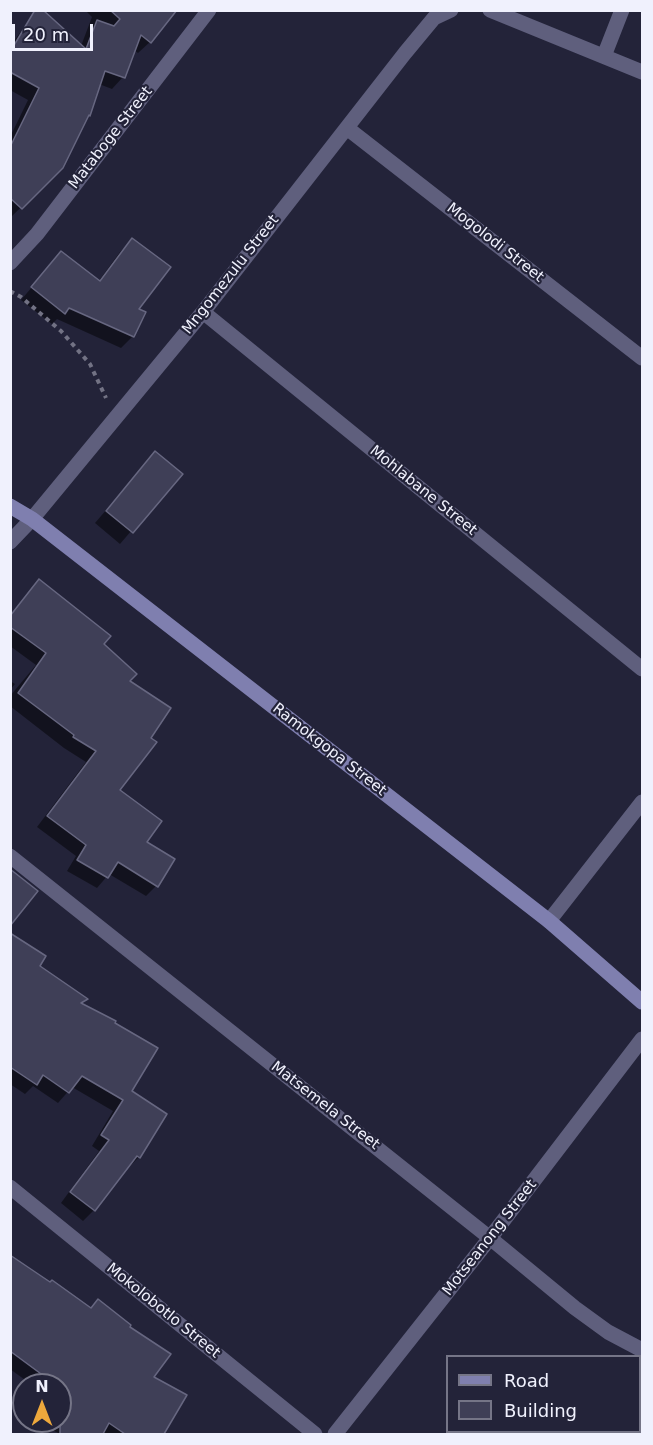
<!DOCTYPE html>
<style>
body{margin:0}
#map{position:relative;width:653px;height:1445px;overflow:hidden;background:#232339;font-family:"DejaVu Sans",sans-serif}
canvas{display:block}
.frame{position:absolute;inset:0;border:12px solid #f0f1fd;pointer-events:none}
.legend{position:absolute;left:446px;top:1355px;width:195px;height:78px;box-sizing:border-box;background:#232339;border:2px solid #757587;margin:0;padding:8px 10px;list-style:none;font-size:18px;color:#f0f1fd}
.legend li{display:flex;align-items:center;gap:12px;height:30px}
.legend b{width:30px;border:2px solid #757587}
.north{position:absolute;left:12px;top:1373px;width:60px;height:60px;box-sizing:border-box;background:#232339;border:2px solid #757587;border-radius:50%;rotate:0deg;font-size:16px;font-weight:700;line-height:24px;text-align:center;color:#f0f1fd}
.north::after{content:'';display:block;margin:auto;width:21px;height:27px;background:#eda83c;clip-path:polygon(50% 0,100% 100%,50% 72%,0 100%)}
.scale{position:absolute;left:12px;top:24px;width:81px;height:27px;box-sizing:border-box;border:3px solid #f0f1fd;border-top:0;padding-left:8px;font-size:18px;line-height:21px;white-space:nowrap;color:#f0f1fd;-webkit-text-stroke:4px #232339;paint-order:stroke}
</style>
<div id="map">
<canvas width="653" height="1445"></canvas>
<div class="frame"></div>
<ul class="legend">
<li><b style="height:8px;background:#7f7faf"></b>Road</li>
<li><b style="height:16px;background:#3f3f57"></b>Building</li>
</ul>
<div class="north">N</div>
<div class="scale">20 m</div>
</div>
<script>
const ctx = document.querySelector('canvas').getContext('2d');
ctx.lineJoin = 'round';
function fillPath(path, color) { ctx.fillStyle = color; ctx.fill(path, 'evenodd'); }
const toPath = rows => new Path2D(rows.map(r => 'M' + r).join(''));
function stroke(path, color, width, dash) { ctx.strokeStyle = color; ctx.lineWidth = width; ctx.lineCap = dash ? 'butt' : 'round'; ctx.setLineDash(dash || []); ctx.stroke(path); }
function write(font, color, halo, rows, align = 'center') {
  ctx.font = font + ' "DejaVu Sans",sans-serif'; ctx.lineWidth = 4.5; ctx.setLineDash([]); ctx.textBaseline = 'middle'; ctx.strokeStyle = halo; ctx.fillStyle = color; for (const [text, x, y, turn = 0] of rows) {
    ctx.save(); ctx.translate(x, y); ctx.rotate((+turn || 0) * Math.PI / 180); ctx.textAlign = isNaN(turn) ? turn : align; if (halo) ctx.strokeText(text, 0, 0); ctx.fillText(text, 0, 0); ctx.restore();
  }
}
const shadow = toPath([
 [85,10,137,10,150,42,138,53,134,50,123,77,112,89,99,84,89,115,85,119,62,167,10,218,10,137,28,100,10,90,10,46,29,21,81,46,92,17],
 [132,240,137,310,133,336,121,348,57,319,52,324,21,300,61,253,98,282,120,252],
 [155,453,180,474,120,544,95,523],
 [39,581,102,644,128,681,118,790,145,842,156,886,146,896,109,874,97,888,67,871,76,856,37,827,86,762,64,748,10,706,10,696,36,665,10,646,10,615],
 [10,681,15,684,10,690],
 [10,935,38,966,85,999,80,1005,130,1091,165,1115,139,1157,128,1168,127,1167,94,1210,83,1221,61,1203,99,1151,92,1146,113,1111,72,1087,58,1103,33,1086,25,1094,10,1084],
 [10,1256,152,1378,185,1396,162,1434,60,1434,37,1422,60,1421,60,1385,32,1385,10,1369]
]);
const building = toPath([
 [35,10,43,10,86,49,97,20,114,26,120,19,110,10,177,10,151,43,141,35,125,78,105,71,90,116,89,115,63,168,22,209,10,198,10,147,39,88,10,72,10,52,35,10],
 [132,238,171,267,139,309,146,312,134,337,69,308,65,314,31,287,61,251,100,281,132,238],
 [155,451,183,474,133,533,106,511,155,451],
 [39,579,111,636,104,644,137,674,130,681,171,708,151,738,157,742,120,790,162,821,147,842,175,859,158,887,118,862,108,878,77,860,86,845,47,816,96,751,73,737,74,735,18,693,46,653,10,627,10,616,39,579],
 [10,869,38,891,10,926,10,869],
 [10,933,46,956,40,966,88,999,81,1003,116,1021,115,1023,158,1048,132,1091,167,1114,140,1158,137,1156,95,1211,70,1192,109,1140,101,1135,123,1100,82,1076,69,1093,43,1075,37,1085,10,1067,10,933],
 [10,1255,50,1282,52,1280,91,1308,98,1299,131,1325,130,1327,171,1354,154,1377,187,1395,164,1434,125,1434,109,1423,103,1434,60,1434,60,1385,56,1385,10,1351,10,1255]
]);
const path = toPath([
 [10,291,21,297,61,331,90,364,106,398]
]);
const street = toPath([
 [490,10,642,72],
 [604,56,622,10],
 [347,128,642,358],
 [10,263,37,234,209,10],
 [203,312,642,669],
 [10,542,32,519,203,312,405,53,434,18,451,10],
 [10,856,490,1238,575,1308,608,1332,642,1350],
 [549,921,642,802],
 [10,1187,315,1434],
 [335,1434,490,1238,642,1039]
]);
const secondary = toPath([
 [10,506,32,519,549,921,642,1002]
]);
const streetNames = [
 ["Mataboge Street",111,138,-52],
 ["Mogolodi Street",495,243,38],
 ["Mngomezulu Street",231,275,-52],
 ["Mohlabane Street",423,491,39],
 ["Ramokgopa Street",329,750,38],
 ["Matsemela Street",325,1106,38],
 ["Motseanong Street",490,1238,-52],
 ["Mokolobotlo Street",163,1311,39]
];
fillPath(shadow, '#0007');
fillPath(building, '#3f3f57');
stroke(building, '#676781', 1.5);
stroke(path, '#727284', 4, [4.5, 4.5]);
stroke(street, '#5f5f7d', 15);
stroke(secondary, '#7f7faf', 15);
write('15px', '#f0f1fd', '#232339', streetNames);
</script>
